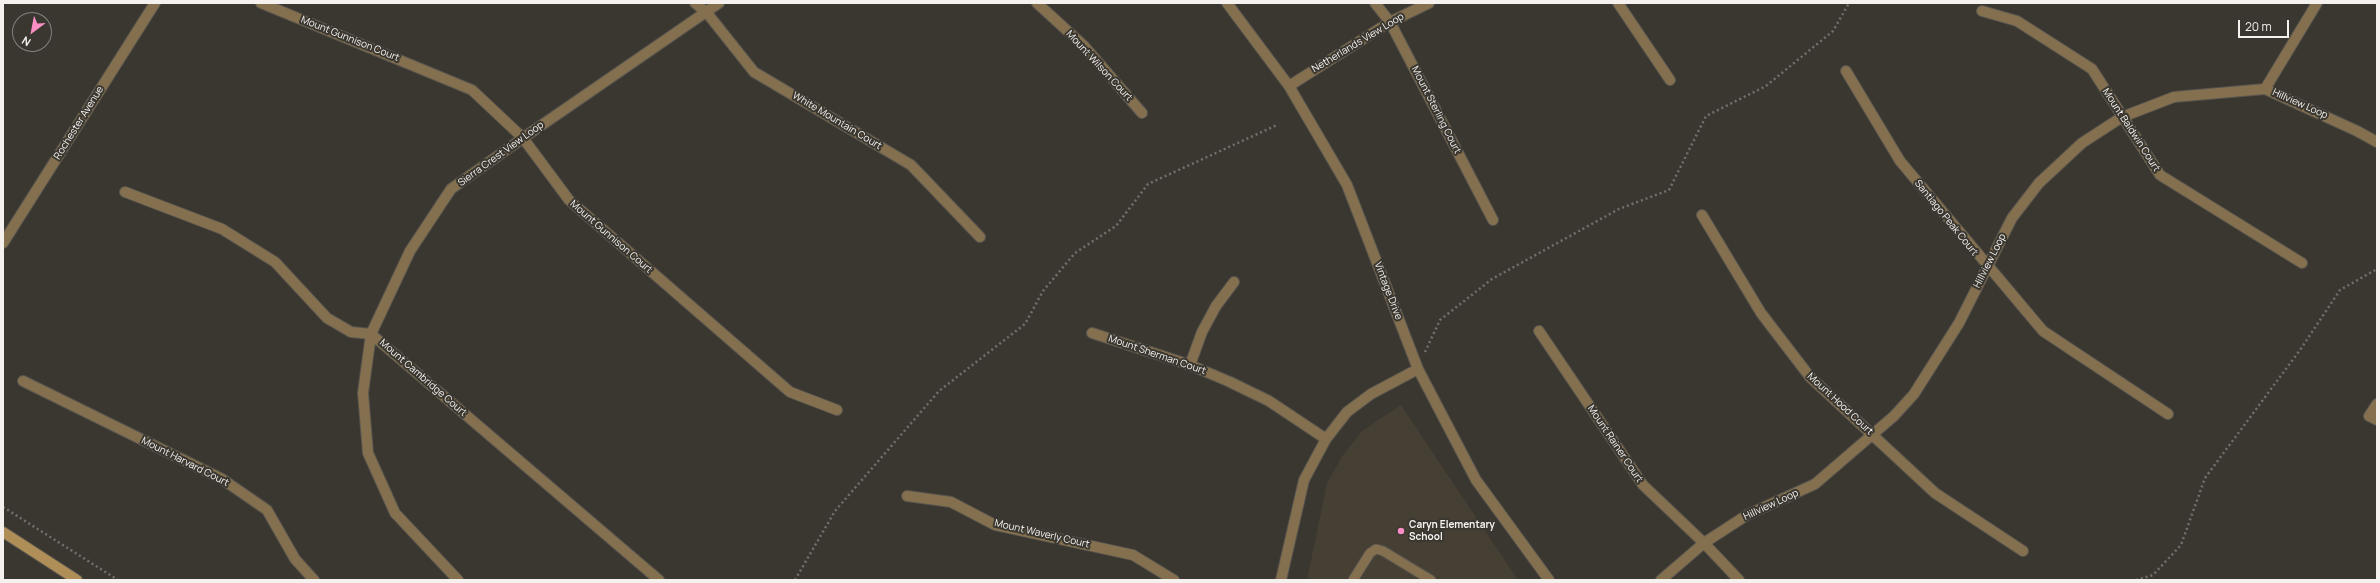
<!DOCTYPE html>
<style>
body{margin:0}
#map{position:relative;width:2380px;height:583px;overflow:hidden;background:#3a3731;font-family:Manrope,sans-serif}
canvas{display:block}
.frame{position:absolute;inset:0;border:4px solid #f4f1ee;pointer-events:none}
.north{position:absolute;left:12px;top:12px;width:40px;height:40px;box-sizing:border-box;background:#3a3731;border:1px solid #84817d;border-radius:50%;rotate:212deg;font-size:11px;font-weight:700;line-height:16px;text-align:center;color:#f4f1ee}
.north::after{content:'';display:block;margin:auto;width:14px;height:18px;background:#fb8fc5;clip-path:polygon(50% 0,100% 100%,50% 72%,0 100%)}
.scale{position:absolute;left:2238px;top:20px;width:51px;height:18px;box-sizing:border-box;border:2px solid #f4f1ee;border-top:0;padding-left:5px;font-size:12px;line-height:14px;white-space:nowrap;color:#f4f1ee;-webkit-text-stroke:3px #3a3731;paint-order:stroke}
</style>
<div id="map">
<canvas width="2380" height="583"></canvas>
<div class="frame"></div>
<div class="north">N</div>
<div class="scale">20 m</div>
</div>
<script>
const ctx = document.querySelector('canvas').getContext('2d');
ctx.lineJoin = 'round';
function fillPath(path, color) { ctx.fillStyle = color; ctx.fill(path, 'evenodd'); }
const toPath = rows => new Path2D(rows.map(r => 'M' + r).join(''));
function stroke(path, color, width, dash) { ctx.strokeStyle = color; ctx.lineWidth = width; ctx.lineCap = dash ? 'butt' : 'round'; ctx.setLineDash(dash || []); ctx.stroke(path); }
function write(font, color, halo, rows, align = 'center') {
  ctx.font = font + ' Manrope,sans-serif'; ctx.lineWidth = 4; ctx.setLineDash([]); ctx.textBaseline = 'middle'; ctx.strokeStyle = halo; ctx.fillStyle = color; for (const [text, x, y, turn = 0] of rows) {
    ctx.save(); ctx.translate(x, y); ctx.rotate((+turn || 0) * Math.PI / 180); ctx.textAlign = isNaN(turn) ? turn : align; if (halo) ctx.strokeText(text, 0, 0); ctx.fillText(text, 0, 0); ctx.restore();
  }
}
const built = toPath([
 [1401,405,1518,580,1307,580,1327,483,1343,455,1362,431]
]);
const path = toPath([
 [1425,352,1440,320,1492,279,1619,209,1669,190,1706,116,1766,86,1833,31,1849,3],
 [3,507,118,580],
 [795,580,835,511,939,391,1025,324,1043,291,1075,253,1116,226,1148,184,1277,125],
 [2136,580,2153,575,2181,545,2205,478,2300,350,2340,290,2377,269]
]);
const service = toPath([
 [1353,580,1370,553,1376,549,1383,551,1431,580]
]);
const minor = toPath([
 [261,3,472,90,523,138,569,200,790,392,837,410],
 [695,3,707,13,754,72,911,165,980,237],
 [1037,3,1084,46,1142,113],
 [1227,3,1289,86,1347,185,1418,369,1476,480,1549,580],
 [1375,3,1390,22,1493,220],
 [1618,3,1670,80],
 [1982,11,2017,21,2092,69,2160,175,2302,263],
 [1846,71,1900,161,2043,331,2168,414],
 [1289,86,1390,22,1429,3],
 [2265,89,2317,3],
 [125,192,222,229,275,262,327,318,351,332,371,334,659,580],
 [1702,215,1761,313,1810,377,1935,493,2023,551],
 [1539,331,1643,485,1704,543,1739,580],
 [1092,333,1190,365,1230,382,1269,401,1326,439],
 [1190,365,1202,332,1216,306,1234,282],
 [23,381,222,479,267,510,295,559,314,580],
 [2377,404,2369,416,2377,420],
 [907,496,951,502,995,525,1133,555,1174,580],
 [458,580,395,513,368,453,363,393,371,334,410,251,451,189,523,138,719,3],
 [1281,580,1304,480,1326,439,1347,412,1371,394,1418,369],
 [1661,580,1704,543,1747,515,1815,484,1894,416,1914,394,1959,323,2012,218,2039,183,2082,143,2122,117,2174,97,2265,89,2357,131,2377,142]
]);
const tertiary = toPath([
 [3,243,155,3]
]);
const secondary = toPath([
 [3,532,77,580]
]);
const markers = [
 [1401,531,4,"#fb8fc5"]
];
const streetNames = [
 ["Mount Gunnison Court",350,39,22],
 ["Netherlands View Loop",1358,43,-31],
 ["Mount Wilson Court",1099,66,47],
 ["Hillview Loop",2300,104,24],
 ["Mount Sterling Court",1436,110,63],
 ["White Mountain Court",837,121,31],
 ["Rochester Avenue",79,123,-58],
 ["Mount Baldwin Court",2131,130,57],
 ["Sierra Crest View Loop",501,154,-36],
 ["Santiago Peak Court",1946,218,51],
 ["Mount Gunnison Court",611,237,41],
 ["Hillview Loop",1990,261,-63],
 ["Vintage Drive",1388,291,69],
 ["Mount Sherman Court",1157,355,19],
 ["Mount Cambridge Court",423,378,41],
 ["Mount Hood Court",1840,404,43],
 ["Mount Rainer Court",1615,444,56],
 ["Mount Harvard Court",185,462,27],
 ["Hillview Loop",1771,505,-25],
 ["Mount Waverly Court",1042,534,13]
];
const poiNames = [
 ["Caryn Elementary",1409,525],
 ["School",1409,537]
];
fillPath(built, '#463f33');
stroke(service, '#58554f', 11);
stroke(minor, '#58554f', 12);
stroke(tertiary, '#58554f', 12);
stroke(secondary, '#58554f', 12);
stroke(path, '#73706b', 2.5, [2, 3]);
stroke(service, '#84704e', 9);
stroke(minor, '#84704e', 10);
stroke(tertiary, '#84704e', 10);
stroke(secondary, '#af8f57', 10);
for (const [x, y, r, color] of markers) { const dot = new Path2D(); dot.arc(x, y, r, 0, 2 * Math.PI); ctx.fillStyle = color; ctx.fill(dot); stroke(dot, '#3a3731', 1.5); }
write('10px', '#f4f1ee', '#3a3731', streetNames);
write('bold 10px', '#f4f1ee', '#3a3731', poiNames, 'left');
</script>
